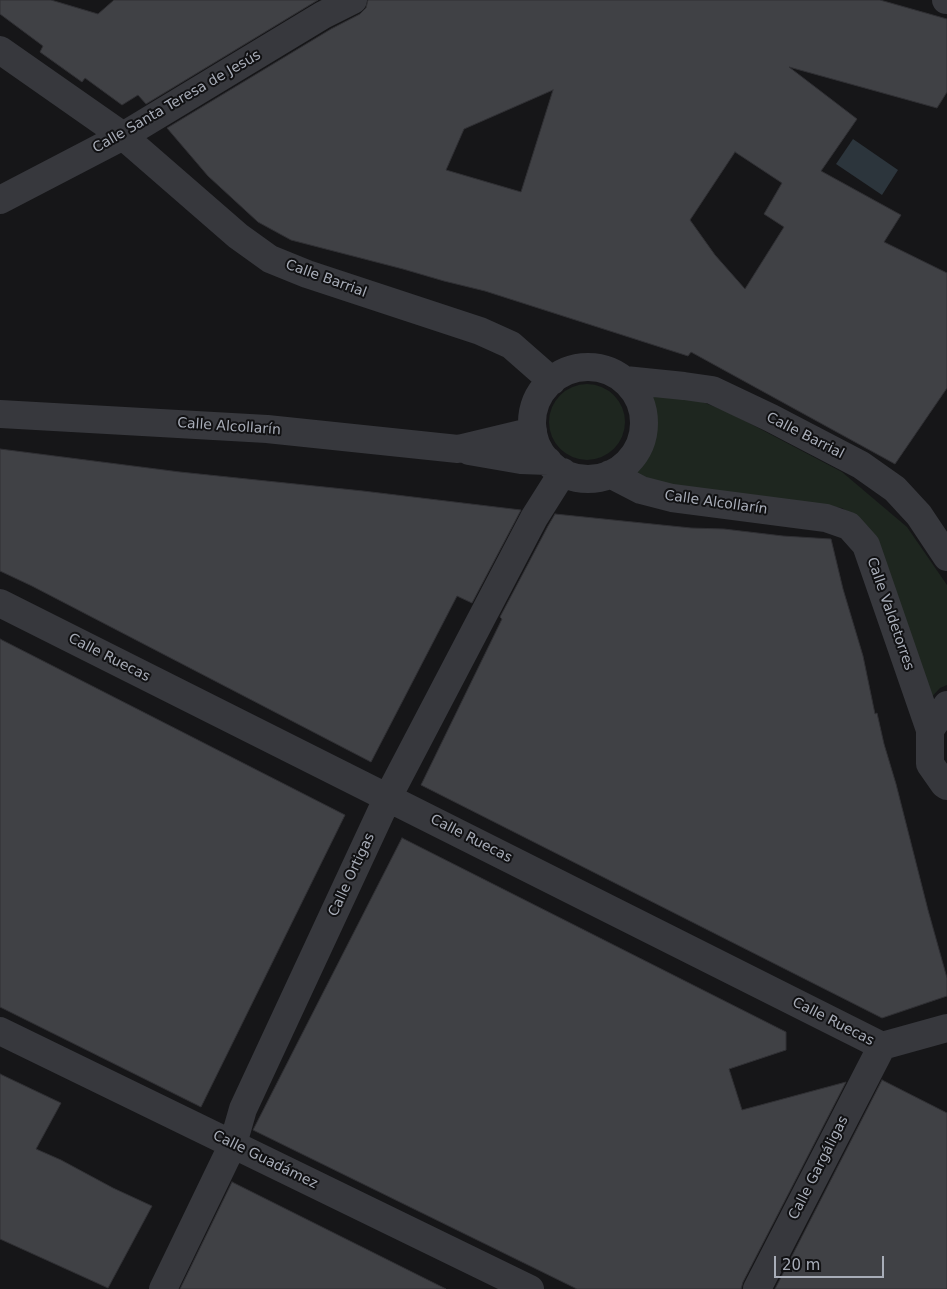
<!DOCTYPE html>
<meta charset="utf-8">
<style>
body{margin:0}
#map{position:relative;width:947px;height:1289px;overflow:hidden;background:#161618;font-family:"DejaVu Sans",sans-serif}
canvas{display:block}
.scale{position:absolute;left:774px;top:1256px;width:110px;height:22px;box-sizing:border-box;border:2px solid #a8adb8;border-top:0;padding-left:6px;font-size:15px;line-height:18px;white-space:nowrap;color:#a8adb8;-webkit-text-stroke:4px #111113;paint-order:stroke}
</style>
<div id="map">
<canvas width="947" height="1289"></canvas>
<div class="scale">20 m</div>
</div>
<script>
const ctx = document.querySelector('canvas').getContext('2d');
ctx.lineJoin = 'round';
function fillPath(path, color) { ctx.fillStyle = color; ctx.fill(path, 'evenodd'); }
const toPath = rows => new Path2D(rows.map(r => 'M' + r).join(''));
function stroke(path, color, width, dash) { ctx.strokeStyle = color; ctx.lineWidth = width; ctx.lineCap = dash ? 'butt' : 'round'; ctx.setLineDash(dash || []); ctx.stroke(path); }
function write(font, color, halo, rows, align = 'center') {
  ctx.font = font + ' "DejaVu Sans",sans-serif'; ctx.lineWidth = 4; ctx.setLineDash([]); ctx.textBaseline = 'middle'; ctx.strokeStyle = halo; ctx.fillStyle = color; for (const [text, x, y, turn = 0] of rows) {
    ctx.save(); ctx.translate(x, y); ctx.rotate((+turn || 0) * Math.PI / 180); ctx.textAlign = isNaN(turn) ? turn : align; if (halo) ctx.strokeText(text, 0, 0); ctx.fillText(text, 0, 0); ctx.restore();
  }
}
const green = toPath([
 '549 422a38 38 0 1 1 76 0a38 38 0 1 1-76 0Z',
 [649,390,700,401,728,412,842,472,907,527,947,585,947,685,940,688,927,702,862,522,842,508,661,485,630,472,641,462,653,443,655,409]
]);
const water = toPath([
 [853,139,898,170,882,195,836,164]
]);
const building = toPath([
 [0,0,51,0,98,14,114,0,318,0,146,104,138,95,122,105,85,78,82,82,40,52,43,46,0,14,0,0],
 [368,0,880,0,947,19,947,92,937,108,789,67,857,119,821,171,901,215,884,242,947,273,947,388,895,464,691,352,688,356,485,291,444,281,403,269,291,240,258,222,208,176,167,128,331,29,360,14,366,8,368,0],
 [553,90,521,192,446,170,464,129,553,90],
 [735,152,782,183,764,214,784,227,745,289,715,255,690,220,735,152],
 [0,449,180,472,363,491,521,510,472,603,457,596,371,762,32,586,0,571,0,449],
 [555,514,691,528,724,529,783,536,831,539,843,589,863,656,875,714,877,713,884,744,896,784,928,910,947,978,947,996,882,1018,421,785,502,619,500,617,548,526,555,514],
 [0,639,345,815,201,1107,0,1007,0,639],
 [402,838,786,1032,786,1050,729,1069,742,1110,846,1082,743,1282,741,1289,577,1289,253,1130,402,838],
 [0,1074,61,1103,36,1149,61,1160,113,1188,152,1206,108,1288,0,1239,0,1074],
 [882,1080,947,1113,947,1289,775,1289,882,1080],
 [232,1182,446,1289,180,1289,232,1182]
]);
const minor = toPath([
 [946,0,947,0],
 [0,50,123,136,238,236,270,259,307,274,480,331,511,345,552,381],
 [0,200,123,136,323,15,353,0],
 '532 423a56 56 0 1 1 112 0a56 56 0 1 1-112 0Z',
 [625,380,684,386,712,390,771,418,861,465,895,489,919,515,947,557],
 [0,414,267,429,458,449,533,431],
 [469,451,521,460,548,461],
 [610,474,641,490,672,498,826,518,849,526,866,545,930,730,930,764,944,784,947,786],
 [0,603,882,1046,947,1028],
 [930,730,947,705],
 [0,1031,530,1289],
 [163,1289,233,1144,243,1109,388,797,534,518,563,472],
 [757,1289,882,1046]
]);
const streetNames = [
 ["Calle Santa Teresa de Jesús",177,102,-30],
 ["Calle Barrial",326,279,20],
 ["Calle Alcollarín",229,427,4],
 ["Calle Barrial",805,436,27],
 ["Calle Alcollarín",716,503,8],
 ["Calle Valdetorres",890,614,71],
 ["Calle Ruecas",109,658,27],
 ["Calle Ruecas",471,839,27],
 ["Calle Ortigas",352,875,-65],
 ["Calle Ruecas",833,1022,27],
 ["Calle Guadámez",265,1160,26],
 ["Calle Gargáligas",819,1168,-63]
];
fillPath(green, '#1e261f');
fillPath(water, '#2c353c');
fillPath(building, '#404145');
stroke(building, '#303034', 1);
stroke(minor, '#37383d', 28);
write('14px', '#a8adb8', '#111113', streetNames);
</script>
